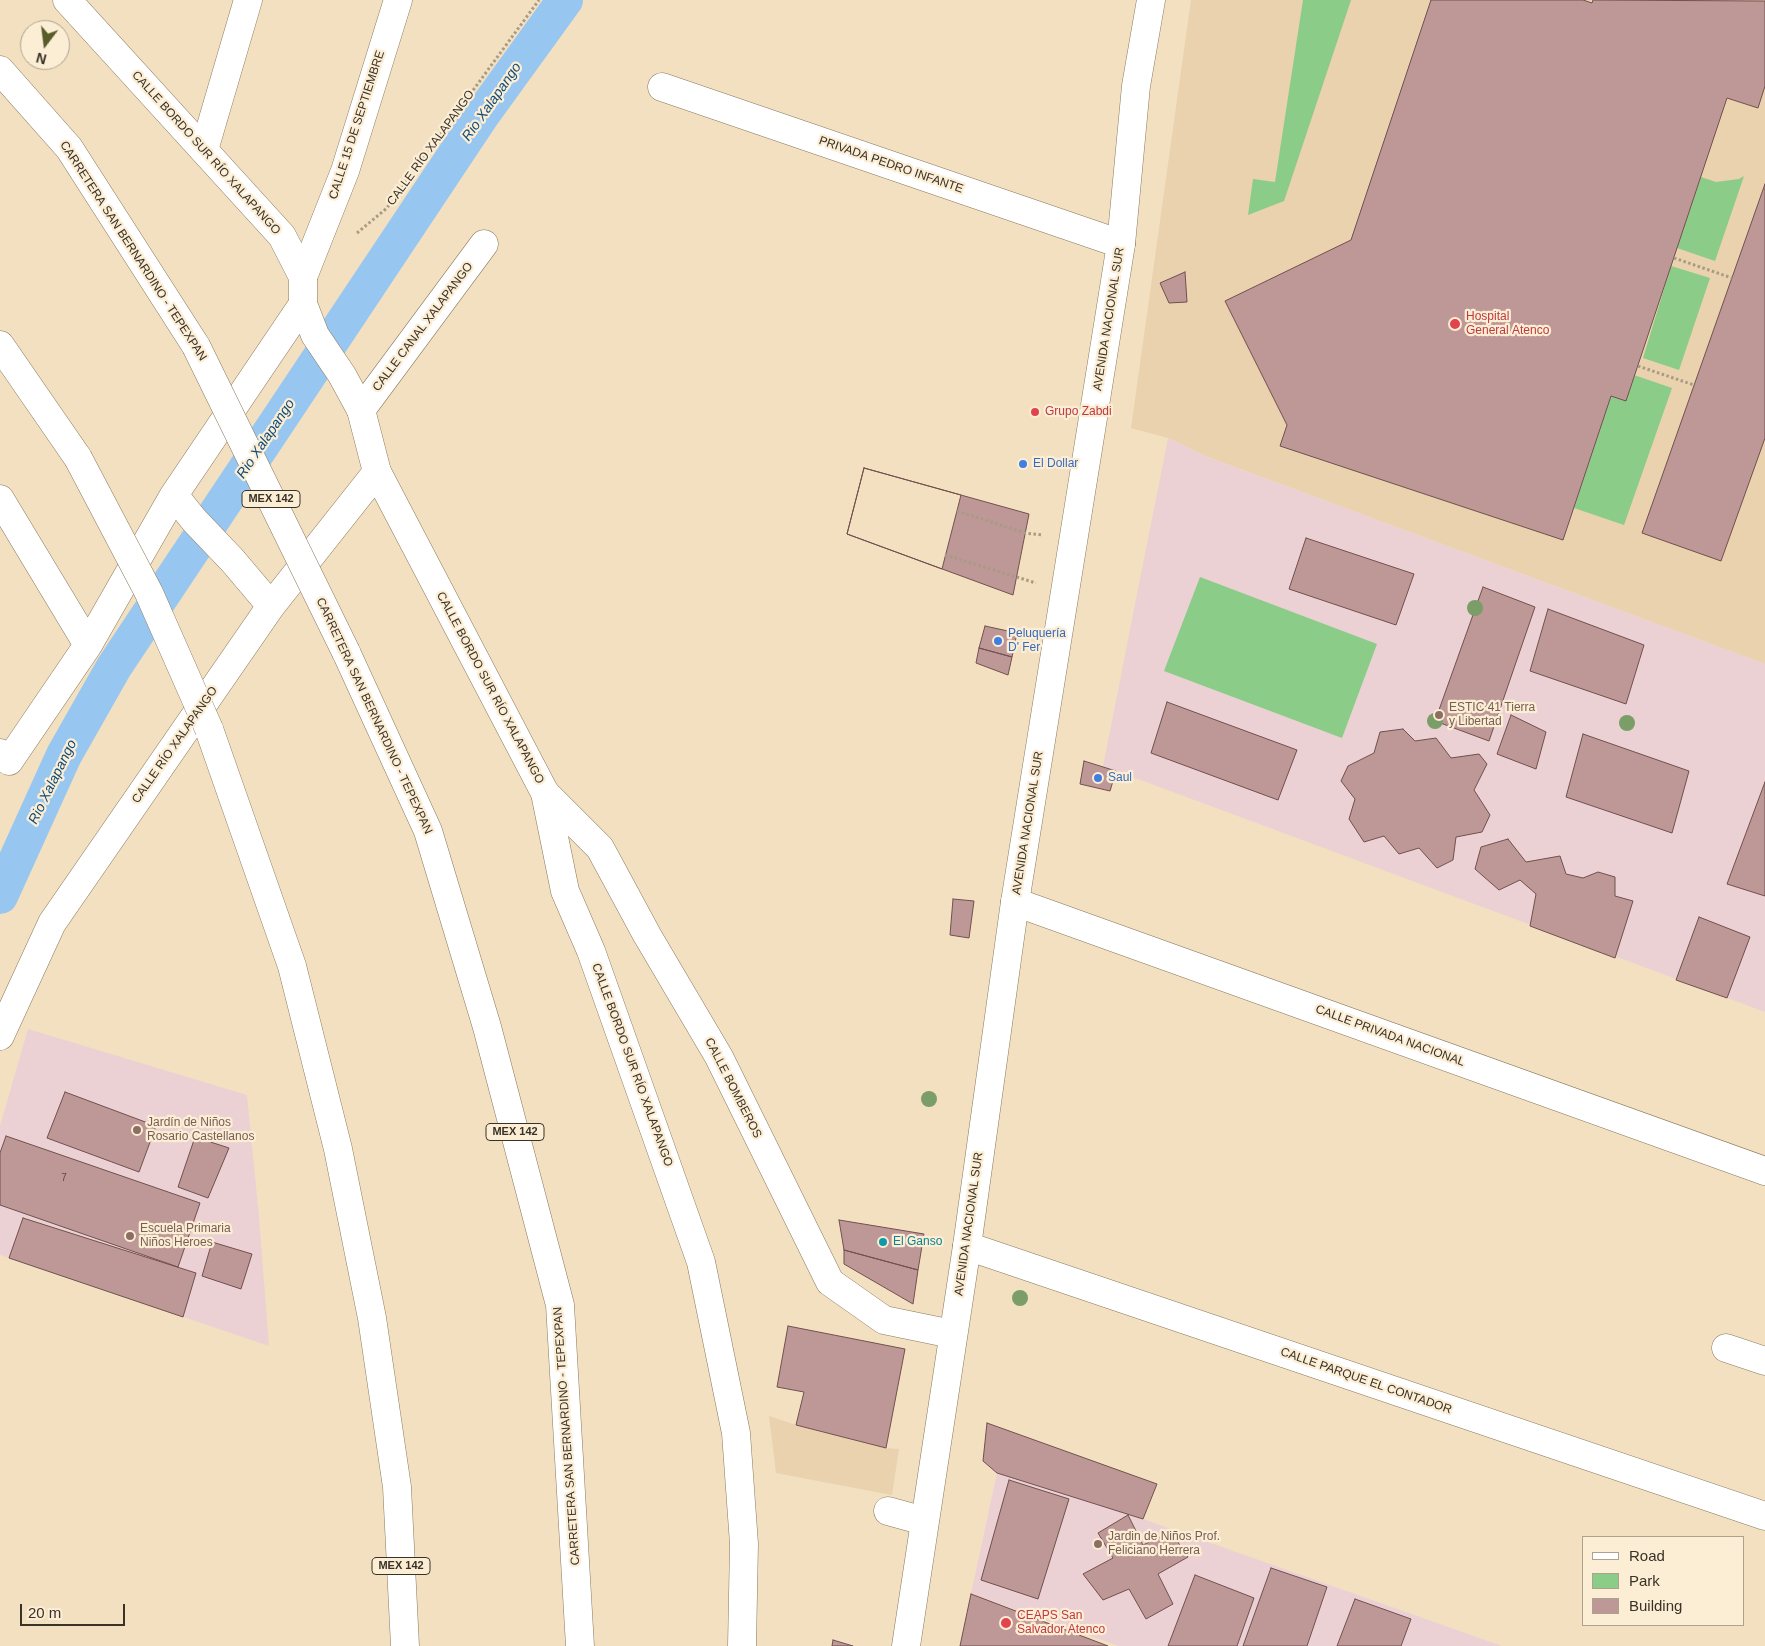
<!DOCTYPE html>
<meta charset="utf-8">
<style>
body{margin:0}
#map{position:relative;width:1765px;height:1646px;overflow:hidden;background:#f2e0c1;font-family:Arial,sans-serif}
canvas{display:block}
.legend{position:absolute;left:1582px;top:1536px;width:162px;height:90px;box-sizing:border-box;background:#fcedd5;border:1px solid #aea28f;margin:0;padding:6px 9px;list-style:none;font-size:15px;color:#393226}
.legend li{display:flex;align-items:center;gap:10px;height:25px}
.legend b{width:25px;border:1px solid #aea28f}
.north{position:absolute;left:20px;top:20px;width:50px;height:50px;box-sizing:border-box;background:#fcedd5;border:1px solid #aea28f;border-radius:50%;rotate:195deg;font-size:14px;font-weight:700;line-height:20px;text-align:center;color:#393226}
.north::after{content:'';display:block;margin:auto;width:18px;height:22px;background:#595d2a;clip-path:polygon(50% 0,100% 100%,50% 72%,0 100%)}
.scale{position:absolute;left:20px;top:1604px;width:105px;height:22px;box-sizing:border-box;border:2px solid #393226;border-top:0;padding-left:6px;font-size:15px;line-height:18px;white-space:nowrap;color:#393226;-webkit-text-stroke:4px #fcedd5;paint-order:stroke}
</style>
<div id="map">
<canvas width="1765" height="1646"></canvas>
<ul class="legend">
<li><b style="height:6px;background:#fff"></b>Road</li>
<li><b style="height:14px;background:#8acc88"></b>Park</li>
<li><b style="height:14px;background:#bd9897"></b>Building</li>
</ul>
<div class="north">N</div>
<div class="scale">20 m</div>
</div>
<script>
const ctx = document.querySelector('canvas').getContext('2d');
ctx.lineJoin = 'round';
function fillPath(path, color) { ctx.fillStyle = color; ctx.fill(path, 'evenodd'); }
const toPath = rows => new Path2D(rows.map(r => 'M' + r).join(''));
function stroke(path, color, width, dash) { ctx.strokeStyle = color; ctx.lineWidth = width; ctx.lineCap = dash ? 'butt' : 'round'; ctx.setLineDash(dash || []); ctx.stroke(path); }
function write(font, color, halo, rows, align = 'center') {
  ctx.font = font + ' Arial,sans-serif'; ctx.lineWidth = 4.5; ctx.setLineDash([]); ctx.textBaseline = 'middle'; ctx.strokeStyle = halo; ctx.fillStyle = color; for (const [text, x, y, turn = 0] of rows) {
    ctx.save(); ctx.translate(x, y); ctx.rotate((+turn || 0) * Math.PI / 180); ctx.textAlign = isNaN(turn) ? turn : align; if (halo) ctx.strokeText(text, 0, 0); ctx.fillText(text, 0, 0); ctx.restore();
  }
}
const built = toPath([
 [1191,0,1765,0,1765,664,1208,457,1168,438,1131,428],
 [769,1416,796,1425,885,1448,899,1449,892,1495,776,1473]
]);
const education = toPath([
 [1168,438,1208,457,1765,664,1765,1012,1103,766],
 [28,1029,247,1095,259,1217,269,1346,0,1255,0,1126],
 [997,1473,1143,1519,1502,1646,1119,1646,971,1594]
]);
const green = toPath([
 [1303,0,1351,0,1284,201,1248,215,1253,179,1275,182],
 [1744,176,1715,261,1677,248,1701,177,1716,182,1739,179],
 [1671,266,1710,278,1679,370,1643,358],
 [1634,375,1672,388,1624,525,1574,508,1611,396,1626,401],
 [1200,577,1377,644,1342,738,1164,671]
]);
const canal = toPath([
 [0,896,64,755,114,667,481,116,565,0]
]);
const building = toPath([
 [1431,0,1583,0,1592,3,1593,0,1765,1,1765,86,1758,108,1727,98,1626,401,1611,396,1563,540,1280,446,1287,425,1225,301,1351,240,1431,0],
 [1765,184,1765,438,1721,561,1642,533,1765,184],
 [1185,272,1187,302,1169,303,1160,283,1185,272],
 [864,468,1029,514,1013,595,847,534,864,468],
 [864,468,961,495,942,569,847,534,864,468],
 [1306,538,1414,574,1396,625,1289,589,1306,538],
 [1483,587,1535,607,1489,741,1435,721,1483,587],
 [1548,609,1644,645,1626,704,1530,671,1548,609],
 [985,626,1017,633,1012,657,979,648,985,626],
 [979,648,1012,657,1008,675,976,663,979,648],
 [1167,702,1297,750,1278,800,1151,753,1167,702],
 [1511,715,1546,732,1536,769,1497,754,1511,715],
 [1403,729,1415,741,1436,738,1451,758,1479,754,1487,764,1474,790,1490,815,1482,832,1456,837,1453,860,1437,868,1419,848,1399,854,1384,836,1364,842,1349,819,1355,799,1341,781,1348,766,1374,753,1380,732,1403,729],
 [1583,734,1689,771,1672,833,1566,797,1583,734],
 [1084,761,1116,771,1110,791,1080,784,1084,761],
 [1765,782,1765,896,1727,884,1765,782],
 [1508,839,1526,862,1560,856,1566,874,1583,878,1598,872,1615,877,1615,896,1633,901,1615,958,1530,926,1536,894,1520,880,1499,890,1475,869,1481,847,1508,839],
 [953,899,974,901,969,938,950,935,953,899],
 [1699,917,1750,937,1727,998,1676,980,1699,917],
 [65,1092,156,1126,139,1172,47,1138,65,1092],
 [6,1136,200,1203,178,1267,0,1205,0,1153,6,1136],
 [195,1137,229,1148,208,1198,178,1187,195,1137],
 [23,1218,196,1273,183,1317,9,1258,23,1218],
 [839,1220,924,1234,918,1270,844,1250,839,1220],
 [212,1242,252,1254,241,1289,202,1276,212,1242],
 [844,1250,918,1270,913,1304,844,1264,844,1250],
 [788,1326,905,1349,886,1448,796,1425,804,1392,777,1387,788,1326],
 [987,1423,1157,1484,1143,1519,997,1473,983,1461,987,1423],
 [1009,1480,1069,1499,1038,1599,981,1580,1009,1480],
 [1128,1515,1143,1545,1171,1532,1188,1557,1158,1574,1173,1604,1146,1619,1129,1589,1103,1600,1083,1574,1113,1558,1098,1533,1128,1515],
 [1271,1568,1327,1587,1307,1646,1243,1646,1271,1568],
 [1195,1575,1254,1598,1237,1646,1168,1646,1195,1575],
 [971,1594,1108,1646,960,1646,971,1594],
 [1355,1599,1411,1619,1401,1646,1337,1646,1355,1599],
 [833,1640,853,1646,832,1646,833,1640]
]);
const path = toPath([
 [357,233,387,208,539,0],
 [1674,258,1732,278],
 [1638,366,1694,385],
 [957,511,1025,533,1043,535],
 [945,555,1036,583]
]);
const minor = toPath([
 [662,87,1121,244],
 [204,150,248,0],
 [303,277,345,171,398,0],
 [361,410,484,244],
 [174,495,194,520,233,561,271,606],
 [0,499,88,645],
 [0,753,9,761,88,645,174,495,303,304],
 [545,793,600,848,647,935,719,1057,830,1282,884,1320,952,1334],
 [1015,902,1765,1171],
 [0,1036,52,923,271,606,377,472],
 [967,1246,1765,1516],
 [1726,1348,1765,1361],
 [888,1511,924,1521]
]);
const major = toPath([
 [67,0,282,236,303,277,303,304,315,335,342,375,361,410,377,472,545,793,565,891,591,951,701,1262,736,1433,744,1544,742,1646],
 [906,1646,967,1246,1015,902,1121,244,1136,86,1151,0]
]);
const highway = toPath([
 [0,70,69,148,196,346],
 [0,345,78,458],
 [346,652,428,831,487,1027,560,1305,580,1646],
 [209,729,292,966,338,1149,372,1318,397,1487,405,1646]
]);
const highwayBridge = toPath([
 [196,346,346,652],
 [78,458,149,593,209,729]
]);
const trees = [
 [1475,608],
 [1435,721],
 [1627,723],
 [929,1099],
 [1020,1298]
];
const markers = [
 [1455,324,6,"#e0444e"],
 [1035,412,5,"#e0444e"],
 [1023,464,5,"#3f7fe0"],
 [998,641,5,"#3f7fe0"],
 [1439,715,5,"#8d6e63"],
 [1098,778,5,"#3f7fe0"],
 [137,1130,5,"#8d6e63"],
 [130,1236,5,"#8d6e63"],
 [883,1242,5,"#0f9aa8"],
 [1098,1544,5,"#8d6e63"],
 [1006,1623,6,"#e0444e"]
];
const numberNames = [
 ["7",64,1178]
];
const shields = [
 [271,499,58],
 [515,1132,58],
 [401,1566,58]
];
const shieldNames = [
 ["MEX 142",271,499],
 ["MEX 142",515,1132],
 ["MEX 142",401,1566]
];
const streetNames = [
 ["CALLE 15 DE SEPTIEMBRE",357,125,-72],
 ["CALLE RÍO XALAPANGO",431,148,-54],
 ["CALLE BORDO SUR RÍO XALAPANGO",206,153,48],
 ["PRIVADA PEDRO INFANTE",891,165,19],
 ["CARRETERA SAN BERNARDINO - TEPEXPAN",133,251,57],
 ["AVENIDA NACIONAL SUR",1109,319,-81],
 ["CALLE CANAL XALAPANGO",423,327,-53],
 ["CALLE BORDO SUR RÍO XALAPANGO",490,688,62],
 ["CARRETERA SAN BERNARDINO - TEPEXPAN",374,716,65],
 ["CALLE RÍO XALAPANGO",175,745,-55],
 ["AVENIDA NACIONAL SUR",1028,823,-81],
 ["CALLE PRIVADA NACIONAL",1390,1036,20],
 ["CALLE BORDO SUR RÍO XALAPANGO",632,1065,70],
 ["CALLE BOMBEROS",733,1088,63],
 ["AVENIDA NACIONAL SUR",969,1224,-82],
 ["CALLE PARQUE EL CONTADOR",1366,1381,19],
 ["CARRETERA SAN BERNARDINO - TEPEXPAN",567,1436,-94]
];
const healthNames = [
 ["Hospital",1466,317],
 ["General Atenco",1466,331],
 ["Grupo Zabdi",1045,412],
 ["CEAPS San",1017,1616],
 ["Salvador Atenco",1017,1630]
];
const shopNames = [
 ["El Dollar",1033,464],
 ["Peluquería",1008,634],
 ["D' Fer",1008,648],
 ["Saul",1108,778]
];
const educationNames = [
 ["ESTIC 41 Tierra",1449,708],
 ["y Libertad",1449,722],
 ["Jardín de Niños",147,1123],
 ["Rosario Castellanos",147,1137],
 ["Escuela Primaria",140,1229],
 ["Niños Heroes",140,1243],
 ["Jardin de Niños Prof.",1108,1537],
 ["Feliciano Herrera",1108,1551]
];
const cultureNames = [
 ["El Ganso",893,1242]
];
const waterNames = [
 ["Rio Xalapango",492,102,-55],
 ["Rio Xalapango",266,439,-56],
 ["Rio Xalapango",53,782,-64]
];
fillPath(built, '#e9d2ad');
fillPath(education, '#ebd1d3');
fillPath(green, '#8acc88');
stroke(canal, '#97c6f0', 36);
fillPath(building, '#bd9897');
stroke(building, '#71504f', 1);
stroke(minor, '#89795d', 29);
stroke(major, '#89795d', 29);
stroke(highway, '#89795d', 29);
stroke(path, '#a89b83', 3, [2.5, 2.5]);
stroke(minor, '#fff', 28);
stroke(major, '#fff', 28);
stroke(highway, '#fff', 28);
stroke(highwayBridge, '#89795d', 29, []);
stroke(highwayBridge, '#fff', 28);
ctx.fillStyle = '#7b9d68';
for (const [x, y] of trees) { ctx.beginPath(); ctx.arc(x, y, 8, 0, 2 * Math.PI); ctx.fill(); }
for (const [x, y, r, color] of markers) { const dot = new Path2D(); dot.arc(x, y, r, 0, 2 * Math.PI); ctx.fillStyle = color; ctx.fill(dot); stroke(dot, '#fcedd5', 2); }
write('10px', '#5a4c42', null, numberNames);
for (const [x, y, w] of shields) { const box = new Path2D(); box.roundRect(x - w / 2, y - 8.5, w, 17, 4); ctx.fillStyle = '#fcedd5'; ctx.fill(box); stroke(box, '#393226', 1); }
write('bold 11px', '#393226', null, shieldNames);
write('12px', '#393226', '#fcedd5', streetNames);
write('12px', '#be3a42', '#fcedd5', healthNames, 'left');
write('12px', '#366cbe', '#fcedd5', shopNames, 'left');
write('12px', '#785e54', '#fcedd5', educationNames, 'left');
write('12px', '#0d838f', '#fcedd5', cultureNames, 'left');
write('italic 14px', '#0d4b78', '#fcedd5', waterNames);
</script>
